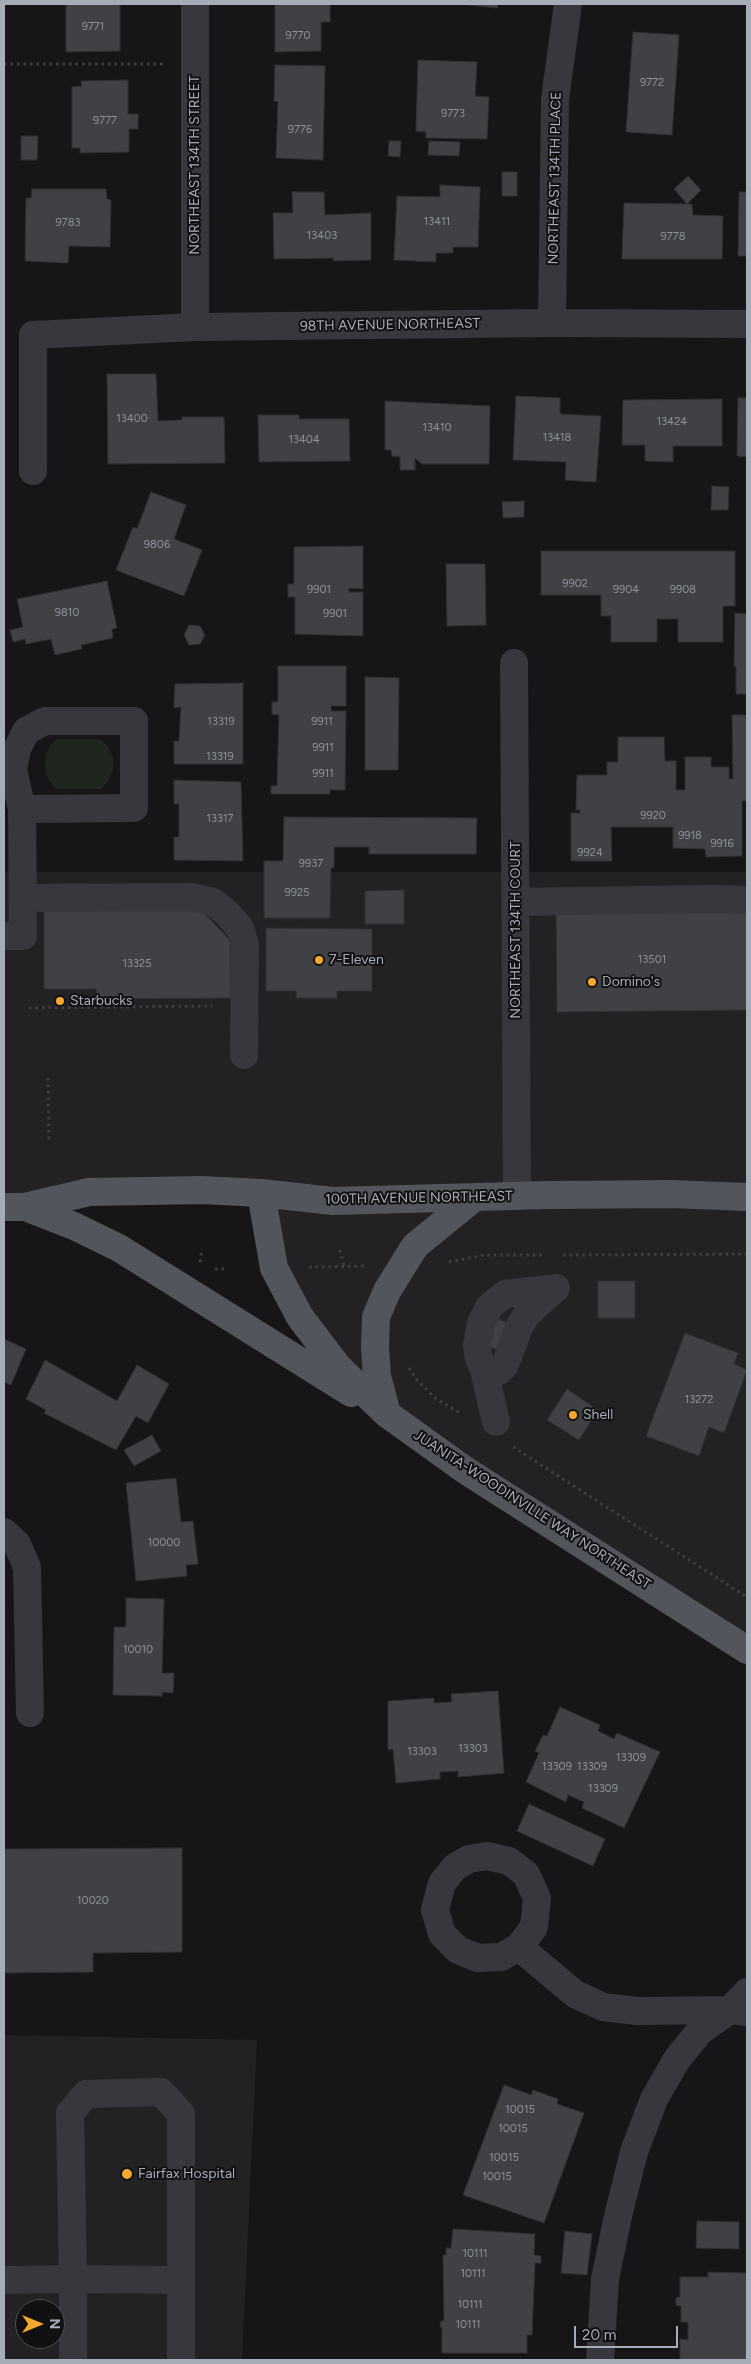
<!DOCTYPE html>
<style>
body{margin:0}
#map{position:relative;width:751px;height:2364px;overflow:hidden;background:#161618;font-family:Figtree,sans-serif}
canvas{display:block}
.frame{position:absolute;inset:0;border:5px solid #a7adb8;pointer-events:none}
.north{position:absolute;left:15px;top:2299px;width:50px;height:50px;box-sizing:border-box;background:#111113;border:1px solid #4d4f55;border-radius:50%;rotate:90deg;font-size:14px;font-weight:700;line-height:20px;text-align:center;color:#a7adb8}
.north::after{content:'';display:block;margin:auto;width:18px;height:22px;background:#f6a730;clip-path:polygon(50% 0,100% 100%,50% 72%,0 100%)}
.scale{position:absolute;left:574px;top:2326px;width:104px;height:22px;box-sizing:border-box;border:2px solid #a7adb8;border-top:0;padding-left:6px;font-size:15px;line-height:18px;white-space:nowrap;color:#a7adb8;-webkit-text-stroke:4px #111113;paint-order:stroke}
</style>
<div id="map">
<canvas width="751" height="2364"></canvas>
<div class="frame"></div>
<div class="north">N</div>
<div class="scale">20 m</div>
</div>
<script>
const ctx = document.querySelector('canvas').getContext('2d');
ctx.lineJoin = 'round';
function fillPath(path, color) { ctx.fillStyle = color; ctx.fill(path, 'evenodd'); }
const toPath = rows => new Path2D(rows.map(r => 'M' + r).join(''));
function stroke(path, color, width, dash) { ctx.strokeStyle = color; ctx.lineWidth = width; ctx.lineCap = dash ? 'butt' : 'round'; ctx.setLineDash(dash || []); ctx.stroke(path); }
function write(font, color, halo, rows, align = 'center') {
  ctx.font = font + ' Figtree,sans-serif'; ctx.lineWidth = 4; ctx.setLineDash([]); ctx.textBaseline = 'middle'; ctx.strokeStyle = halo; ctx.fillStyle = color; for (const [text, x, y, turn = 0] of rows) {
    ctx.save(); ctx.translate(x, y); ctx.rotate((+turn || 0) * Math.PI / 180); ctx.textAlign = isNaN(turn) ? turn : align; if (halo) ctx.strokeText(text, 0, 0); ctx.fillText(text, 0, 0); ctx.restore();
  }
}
const built = toPath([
 [4,872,747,872,747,1650,465,1470,300,1317,261,1193,4,1207],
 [4,2035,257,2040,242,2360,4,2360],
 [25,2309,55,2309,55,2339,25,2339]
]);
const green = toPath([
 [57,739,100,739,109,748,113,759,113,770,109,780,101,789,56,789,48,779,45,768,46,756,50,745]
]);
const building = toPath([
 [66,4,120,4,120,51,66,52,66,4],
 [275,4,330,4,330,22,321,22,321,51,275,52,275,4],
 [459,4,498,4,497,8,459,4],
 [633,32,679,35,672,135,626,132,633,32],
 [418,60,477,62,475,96,489,97,487,139,426,138,426,132,416,131,418,60],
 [275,65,325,66,323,160,276,158,278,102,274,101,275,65],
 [128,80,128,114,138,114,138,129,129,129,129,152,80,153,80,148,72,148,72,87,82,86,81,81,128,80],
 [21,136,38,136,37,160,21,160,21,136],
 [389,141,401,141,400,157,388,156,389,141],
 [429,141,460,142,459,156,428,155,429,141],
 [502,172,517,172,517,196,502,196,502,172],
 [688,176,701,190,687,204,674,189,688,176],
 [440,185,480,187,478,247,453,247,453,253,436,253,436,262,394,260,397,196,440,197,440,185],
 [32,189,106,189,107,199,111,200,110,247,69,246,68,263,25,261,26,198,31,198,32,189],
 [292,192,324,192,325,215,371,213,371,260,333,261,333,258,274,259,273,213,293,213,292,192],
 [739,192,747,192,747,256,738,256,739,192],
 [624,203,692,204,693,215,723,216,722,259,622,259,624,203],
 [107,374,156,374,158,421,182,420,182,417,224,417,225,463,108,464,107,374],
 [516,396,560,398,560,414,601,416,596,482,565,480,566,462,513,460,516,396],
 [738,398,747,398,747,457,737,456,738,398],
 [722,399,722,446,673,446,673,462,645,461,645,445,622,445,623,400,722,399],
 [385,401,490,406,489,464,422,464,415,458,415,470,400,470,400,457,392,456,391,450,385,450,385,401],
 [258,415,299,415,299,419,349,419,350,461,259,462,258,415],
 [712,486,729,487,728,510,711,510,712,486],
 [151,492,186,505,174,539,202,550,184,596,116,570,133,527,137,529,151,492],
 [524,501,524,517,503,518,502,502,524,501],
 [363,546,363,589,349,588,349,592,363,592,363,636,295,634,295,597,288,597,288,584,294,584,294,547,363,546],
 [541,551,735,551,735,606,723,606,723,642,678,642,678,619,657,619,657,642,611,642,611,616,601,616,601,595,541,595,541,551],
 [446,564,485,564,486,625,447,626,446,564],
 [107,581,117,628,112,629,113,638,81,645,82,649,55,655,51,639,26,644,25,639,13,642,10,630,23,627,17,599,107,581],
 [735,613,747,614,747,694,736,694,736,666,734,666,735,613],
 [189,625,200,626,205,635,200,644,189,645,184,635,189,625],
 [278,666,346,666,346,706,331,706,331,711,346,711,345,790,330,790,330,794,271,794,271,786,277,786,279,715,272,714,272,702,278,702,278,666],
 [365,677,399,678,398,770,365,770,365,677],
 [243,683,243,764,174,764,174,741,179,741,181,707,174,708,175,684,243,683],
 [732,715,747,715,747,801,742,801,742,856,706,857,705,849,673,848,673,827,611,827,612,861,571,861,571,813,580,813,580,810,576,810,577,775,607,775,607,762,618,762,618,737,664,737,665,761,676,761,676,790,685,790,685,757,711,757,711,767,729,767,729,779,733,779,732,715],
 [174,780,241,782,243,861,174,860,174,837,179,837,179,804,174,804,174,780],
 [284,817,477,818,476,854,369,854,369,847,334,847,334,868,331,868,330,918,264,918,264,861,283,861,284,817],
 [404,890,404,924,365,924,365,891,404,890],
 [747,909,747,1010,557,1012,556,911,747,909],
 [201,910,230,940,231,998,96,999,96,989,44,989,44,911,201,910],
 [266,928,372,929,372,991,337,991,337,998,296,998,296,991,266,991,266,928],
 [598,1281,635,1281,635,1318,598,1318,598,1281],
 [496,1318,511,1324,501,1351,485,1345,496,1318],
 [685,1333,738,1353,734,1364,747,1370,724,1433,709,1427,699,1456,646,1436,685,1333],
 [4,1339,26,1349,11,1385,4,1382,4,1339],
 [45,1360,117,1401,137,1365,169,1384,148,1423,136,1416,116,1450,44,1413,46,1410,26,1399,45,1360],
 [567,1389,598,1410,579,1440,547,1420,567,1389],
 [152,1435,161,1451,134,1466,124,1450,152,1435],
 [176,1478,181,1522,193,1521,198,1564,186,1565,187,1576,136,1581,126,1483,176,1478],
 [126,1598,164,1599,162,1673,174,1673,173,1693,162,1692,162,1696,113,1695,114,1627,126,1627,126,1598],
 [498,1691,504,1773,458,1777,458,1771,440,1772,440,1779,396,1783,393,1749,388,1750,388,1701,434,1698,434,1703,452,1702,451,1694,498,1691],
 [560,1707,600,1725,598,1731,614,1739,617,1733,660,1752,624,1828,582,1808,584,1802,568,1795,566,1802,526,1782,539,1753,535,1751,543,1735,547,1736,560,1707],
 [529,1804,605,1839,593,1866,517,1831,529,1804],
 [182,1848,182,1952,93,1953,93,1972,4,1973,4,1849,182,1848],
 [504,2085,531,2095,533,2090,558,2099,557,2104,584,2113,544,2223,463,2195,504,2085],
 [697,2221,739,2222,739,2249,696,2248,697,2221],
 [453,2229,535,2234,534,2255,541,2256,541,2263,535,2263,532,2335,527,2335,527,2353,442,2353,442,2328,440,2327,441,2321,444,2321,443,2255,446,2255,446,2248,451,2248,453,2229],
 [565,2231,592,2234,587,2275,561,2273,565,2231],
 [708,2272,747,2273,747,2360,676,2360,680,2360,680,2339,688,2340,688,2322,681,2322,681,2306,676,2305,676,2298,680,2297,680,2277,708,2277,708,2272]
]);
const path = toPath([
 [4,64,163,64],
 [29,1008,212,1006],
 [48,1078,49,1140],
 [340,1250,344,1266],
 [563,1255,747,1254],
 [200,1262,202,1249],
 [449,1262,484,1255,542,1255],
 [309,1267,365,1266],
 [215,1269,224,1269],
 [409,1368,417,1380,436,1399,462,1414],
 [513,1447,747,1597]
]);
const minor = toPath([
 [195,4,195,327],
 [552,323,555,99,568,4],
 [33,471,33,335,195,327,552,323,747,324],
 [514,663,517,1196],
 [23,898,193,897,213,902,227,913,240,928,245,945,244,1055],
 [516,902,715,899,747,900],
 [4,936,23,936,22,809,134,808,134,721,45,721,26,731,17,749,13,770,22,809],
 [556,1288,527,1314,519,1327,505,1365,499,1371,492,1374,484,1370,479,1359,477,1346,481,1323,489,1307,505,1294,556,1288],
 [484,1370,496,1422],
 [4,1532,17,1544,27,1567,30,1713],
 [519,1947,501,1957,478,1958,458,1950,442,1934,435,1910,442,1883,455,1867,469,1859,487,1856,509,1861,526,1874,537,1898,534,1927,519,1947,575,1994,603,2007,637,2011,730,2010,747,2012],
 [4,2280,73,2279,73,2360],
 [179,2280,73,2279,70,2113,86,2094,161,2092,181,2114,181,2360],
 [600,2360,605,2279,618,2216,634,2152,654,2099,677,2059,700,2031,730,2010,747,1992]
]);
const major = toPath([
 [261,1193,274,1268,300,1317,338,1367,387,1414,465,1470,747,1650],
 [4,1207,25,1207,89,1192,202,1190,261,1193,333,1201,548,1195,671,1194,747,1197],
 [25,1207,74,1226,119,1248,351,1393],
 [387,1414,377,1376,375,1348,376,1317,387,1291,415,1246,475,1197]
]);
const markers = [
 [319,960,5,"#f6a730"],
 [592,982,5,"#f6a730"],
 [60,1001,5,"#f6a730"],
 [573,1415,5,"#f6a730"],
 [127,2174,6,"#f6a730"]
];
const numberNames = [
 ["9771",93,27],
 ["9770",298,36],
 ["9772",652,83],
 ["9773",453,114],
 ["9777",105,121],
 ["9776",300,130],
 ["13411",437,222],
 ["9783",68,223],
 ["13403",322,236],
 ["9778",673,237],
 ["13400",132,419],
 ["13424",672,422],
 ["13410",437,428],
 ["13418",557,438],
 ["13404",304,440],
 ["9806",157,545],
 ["9902",575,584],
 ["9901",319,590],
 ["9904",626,590],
 ["9908",683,590],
 ["9810",67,613],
 ["9901",335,614],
 ["13319",221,722],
 ["9911",322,722],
 ["9911",323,748],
 ["13319",220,757],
 ["9911",323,774],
 ["9920",653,816],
 ["13317",220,819],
 ["9918",690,836],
 ["9916",722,844],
 ["9924",590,853],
 ["9937",311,864],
 ["9925",297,893],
 ["13501",652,960],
 ["13325",137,964],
 ["13272",699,1400],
 ["10000",164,1543],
 ["10010",138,1650],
 ["13303",473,1749],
 ["13303",422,1752],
 ["13309",631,1758],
 ["13309",557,1767],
 ["13309",592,1767],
 ["13309",603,1789],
 ["10020",93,1901],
 ["10015",520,2110],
 ["10015",513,2129],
 ["10015",504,2158],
 ["10015",497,2177],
 ["10111",475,2254],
 ["10111",473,2274],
 ["10111",470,2305],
 ["10111",468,2325]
];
const streetNames = [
 ["NORTHEAST 134TH STREET",195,165,-90],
 ["NORTHEAST 134TH PLACE",555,178,-89],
 ["98TH AVENUE NORTHEAST",390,325,-1],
 ["NORTHEAST 134TH COURT",516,930,-90],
 ["100TH AVENUE NORTHEAST",419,1198,-1],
 ["JUANITA-WOODINVILLE WAY NORTHEAST",532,1510,33]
];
const poiNames = [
 ["7-Eleven",329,960],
 ["Domino's",602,982],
 ["Starbucks",70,1001],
 ["Shell",583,1415],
 ["Fairfax Hospital",138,2174]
];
fillPath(built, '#222225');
fillPath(green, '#1e261e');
fillPath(building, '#404145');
stroke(building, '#303034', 1);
stroke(path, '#3d3f44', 3, [2.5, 4]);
stroke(minor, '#37383d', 28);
stroke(major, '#52555c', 28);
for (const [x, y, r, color] of markers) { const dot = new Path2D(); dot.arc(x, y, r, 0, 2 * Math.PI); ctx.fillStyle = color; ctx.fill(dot); stroke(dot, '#111113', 2); }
write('11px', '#8d929b', null, numberNames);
write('14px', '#a7adb8', '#111113', streetNames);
write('14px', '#a7adb8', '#111113', poiNames, 'left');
</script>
